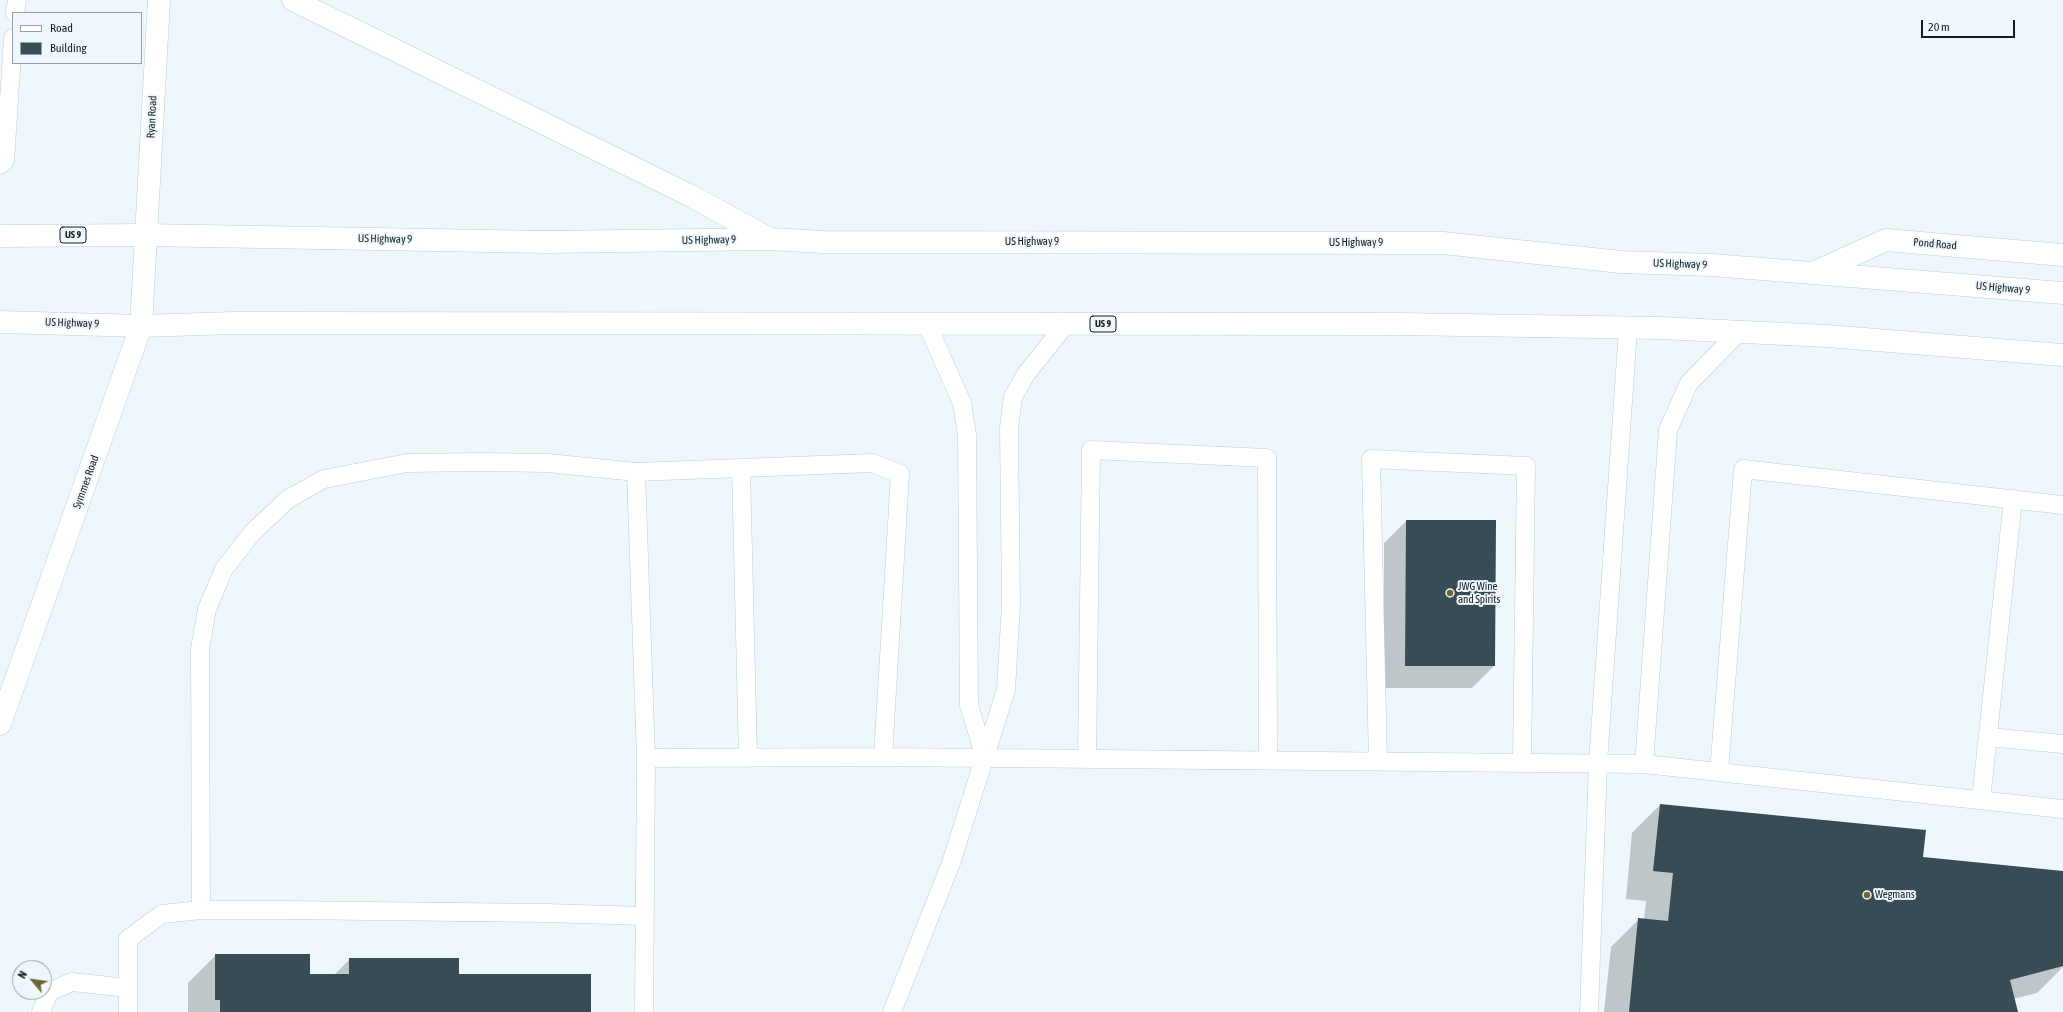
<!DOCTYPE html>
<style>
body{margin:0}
#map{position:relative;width:2063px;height:1012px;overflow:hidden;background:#eef8fc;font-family:"Asap Condensed",sans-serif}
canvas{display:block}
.legend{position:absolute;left:12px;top:12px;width:130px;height:52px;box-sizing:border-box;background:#eef8fc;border:1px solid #97a0a4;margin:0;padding:5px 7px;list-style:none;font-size:12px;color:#151d21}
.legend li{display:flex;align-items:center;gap:8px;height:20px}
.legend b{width:20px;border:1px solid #97a0a4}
.north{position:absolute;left:12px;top:960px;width:40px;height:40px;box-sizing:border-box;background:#eef8fc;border:1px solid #97a0a4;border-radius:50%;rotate:299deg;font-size:11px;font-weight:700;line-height:16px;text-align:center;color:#151d21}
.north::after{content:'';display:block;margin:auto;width:14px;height:18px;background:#6f6532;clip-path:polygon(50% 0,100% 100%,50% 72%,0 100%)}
.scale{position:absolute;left:1921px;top:20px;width:94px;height:18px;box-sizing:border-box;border:2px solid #151d21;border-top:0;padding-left:5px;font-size:12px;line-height:14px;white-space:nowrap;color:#151d21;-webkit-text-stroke:3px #eef8fc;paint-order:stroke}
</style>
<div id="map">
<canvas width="2063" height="1012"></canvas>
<ul class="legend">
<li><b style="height:5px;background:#fff"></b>Road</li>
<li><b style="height:11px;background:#374c55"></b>Building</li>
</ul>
<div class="north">N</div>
<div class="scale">20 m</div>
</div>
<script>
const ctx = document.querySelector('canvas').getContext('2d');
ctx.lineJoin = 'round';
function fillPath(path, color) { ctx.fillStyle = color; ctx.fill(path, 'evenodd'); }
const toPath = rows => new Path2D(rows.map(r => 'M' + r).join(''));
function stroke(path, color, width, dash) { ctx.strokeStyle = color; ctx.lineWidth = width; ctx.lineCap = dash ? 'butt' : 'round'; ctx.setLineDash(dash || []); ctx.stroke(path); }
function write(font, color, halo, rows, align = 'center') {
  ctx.font = font + ' "Asap Condensed",sans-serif'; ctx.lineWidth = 4; ctx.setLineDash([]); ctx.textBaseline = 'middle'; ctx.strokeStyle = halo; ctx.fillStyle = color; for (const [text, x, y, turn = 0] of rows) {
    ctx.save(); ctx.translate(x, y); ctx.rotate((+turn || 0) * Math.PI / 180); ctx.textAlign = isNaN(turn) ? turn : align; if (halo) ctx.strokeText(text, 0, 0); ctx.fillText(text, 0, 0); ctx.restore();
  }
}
const shadow = toPath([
 [1406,521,1495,521,1494,666,1472,688,1384,688,1384,543],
 [1660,805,1922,858,2063,872,2063,967,2037,993,2013,999,2017,1012,1604,1012,1611,947,1639,919,1644,919,1646,901,1626,899,1632,833],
 [216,955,309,975,334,975,350,959,458,975,590,1012,188,1012,188,983]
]);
const building = toPath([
 [1406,520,1496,520,1495,666,1405,666],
 [1660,804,1926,830,1923,857,2063,871,2063,966,2010,980,2018,1012,1629,1012,1638,918,1668,921,1673,873,1653,871],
 [215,954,310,954,310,974,349,974,349,958,459,958,459,974,591,974,591,1012,220,1012,220,1000,215,1000]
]);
const service = toPath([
 [15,13,17,0],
 [0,165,5,161,13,38],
 [927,324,962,403,967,435,969,705,985,758],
 [741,468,748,758],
 [636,472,646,758,644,1012],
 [1988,737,2063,744],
 [646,758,883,757,1644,764,2063,809],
 [1087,759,1091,450,1267,458,1268,760],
 [1378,761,1371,459,1526,466,1522,762],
 [1644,764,1668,430,1689,383,1739,332],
 [1719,772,1743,469,2063,505],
 [1981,800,2013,499],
 [201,910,200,649,207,609,224,569,252,533,288,499,324,479,407,463,481,462,548,463,636,472,872,463,900,474,883,757],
 [41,1012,49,992,72,982,128,988],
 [128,1012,128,939,162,914,201,910,283,910,546,913,645,916],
 [892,1012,951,863,1006,690,1011,604,1009,428,1013,397,1026,374,1066,324],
 [1589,1012,1598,763,1628,329]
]);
const tertiary = toPath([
 [0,724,141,326,159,0]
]);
const secondary = toPath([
 [1813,273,1886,240,2063,255]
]);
const trunk = toPath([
 [293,0,691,196,770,239],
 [0,236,145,235,547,242,771,239,823,242,1443,243,1621,262,1712,265,2063,293],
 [0,322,141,326,233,323,1397,324,1660,328,1827,336,2063,355]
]);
const markers = [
 [1450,593,4,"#6f6532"],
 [1867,895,4,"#6f6532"]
];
const shields = [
 [73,235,26],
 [1103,324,26]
];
const shieldNames = [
 ["US 9",73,235],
 ["US 9",1103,324]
];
const streetNames = [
 ["Ryan Road",152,117,-87],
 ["US Highway 9",385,239,1],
 ["US Highway 9",709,240,-1],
 ["US Highway 9",1032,242],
 ["US Highway 9",1356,243],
 ["Pond Road",1935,244,5],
 ["US Highway 9",1680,264,2],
 ["US Highway 9",2003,288,5],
 ["US Highway 9",72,323,2],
 ["Symmes Road",86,482,-70]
];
const poiNames = [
 ["JWG Wine",1458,587],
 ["and Spirits",1458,600],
 ["Wegmans",1875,895]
];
fillPath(shadow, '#0003');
fillPath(building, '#374c55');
stroke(service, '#b7cfda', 19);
stroke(tertiary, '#b7cfda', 23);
stroke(secondary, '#b7cfda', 23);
stroke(trunk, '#b7cfda', 23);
stroke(service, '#fff', 18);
stroke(tertiary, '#fff', 22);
stroke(secondary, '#fff', 22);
stroke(trunk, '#fff', 22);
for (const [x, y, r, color] of markers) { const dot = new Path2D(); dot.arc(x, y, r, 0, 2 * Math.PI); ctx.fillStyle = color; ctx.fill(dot); stroke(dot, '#eef8fc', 1.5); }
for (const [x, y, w] of shields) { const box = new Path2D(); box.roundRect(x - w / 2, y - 8, w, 16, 3); ctx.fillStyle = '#eef8fc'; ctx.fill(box); stroke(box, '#151d21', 1); }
write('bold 10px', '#151d21', null, shieldNames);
write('11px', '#151d21', '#eef8fc', streetNames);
write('11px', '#151d21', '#eef8fc', poiNames, 'left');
</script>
